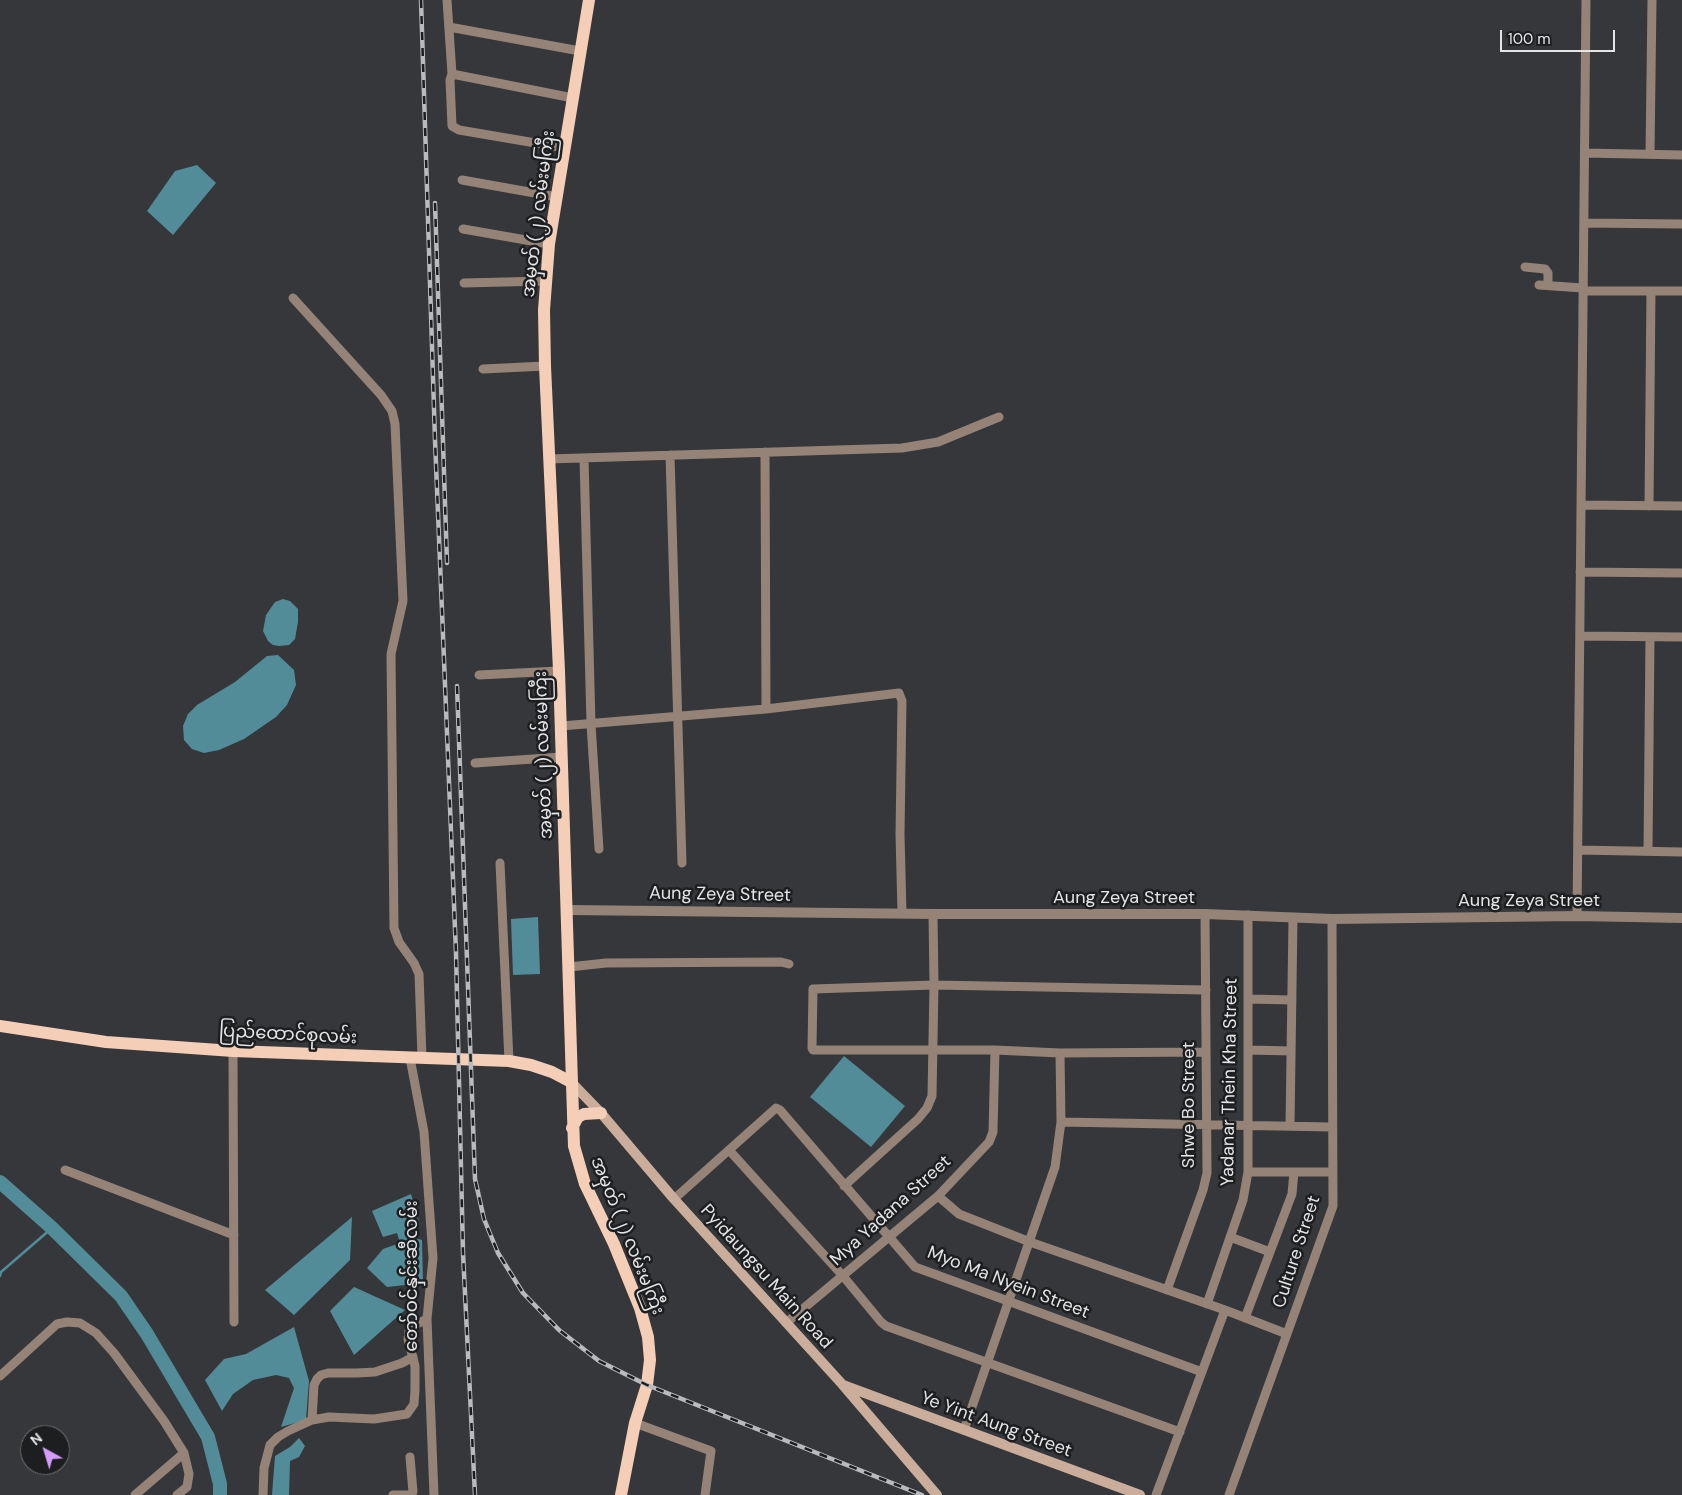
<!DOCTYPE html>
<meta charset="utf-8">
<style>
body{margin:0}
#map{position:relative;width:1682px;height:1495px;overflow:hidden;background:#35373a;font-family:"DM Sans",sans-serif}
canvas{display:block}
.north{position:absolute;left:20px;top:1425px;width:50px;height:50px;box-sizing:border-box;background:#1d1e20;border:1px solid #6d6e70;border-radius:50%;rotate:321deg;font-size:14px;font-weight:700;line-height:20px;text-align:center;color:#e4e5e7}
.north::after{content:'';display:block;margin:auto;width:18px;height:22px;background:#d39cfd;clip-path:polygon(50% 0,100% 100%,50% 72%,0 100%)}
.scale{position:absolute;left:1500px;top:30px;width:115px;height:22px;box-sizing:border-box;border:2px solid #e4e5e7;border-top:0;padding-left:6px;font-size:15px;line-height:18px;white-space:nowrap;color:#e4e5e7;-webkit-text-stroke:4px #1d1e20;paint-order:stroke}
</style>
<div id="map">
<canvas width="1682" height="1495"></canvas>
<div class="north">N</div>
<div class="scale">100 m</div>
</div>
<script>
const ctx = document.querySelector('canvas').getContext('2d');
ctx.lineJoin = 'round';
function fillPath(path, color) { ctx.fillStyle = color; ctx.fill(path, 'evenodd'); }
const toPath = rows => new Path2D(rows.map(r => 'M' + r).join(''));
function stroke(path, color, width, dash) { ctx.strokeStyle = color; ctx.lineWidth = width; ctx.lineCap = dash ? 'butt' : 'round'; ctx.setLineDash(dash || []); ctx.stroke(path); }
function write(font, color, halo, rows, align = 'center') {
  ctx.font = font + ' "DM Sans","Noto Sans Myanmar",sans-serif'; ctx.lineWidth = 5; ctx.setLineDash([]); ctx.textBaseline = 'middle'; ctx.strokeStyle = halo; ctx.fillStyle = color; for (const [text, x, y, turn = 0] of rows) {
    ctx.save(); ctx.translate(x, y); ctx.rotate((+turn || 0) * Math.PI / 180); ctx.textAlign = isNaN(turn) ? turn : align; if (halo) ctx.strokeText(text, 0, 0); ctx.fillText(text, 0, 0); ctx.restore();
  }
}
const water = toPath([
 [197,165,216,183,173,235,147,211,175,171],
 [283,599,290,601,298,609,298,622,295,639,289,645,279,646,273,645,268,641,263,631,266,615,275,602],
 [278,655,294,670,296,685,287,705,276,717,244,739,219,750,204,753,192,749,184,740,183,726,188,714,197,705,235,682,267,656],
 [538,917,540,974,513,975,511,919],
 [844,1056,905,1106,871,1147,810,1097],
 [411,1194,420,1225,410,1229,410,1237,422,1240,423,1283,387,1287,367,1268,383,1249,400,1243,397,1233,383,1237,372,1211],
 [352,1217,350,1260,294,1315,265,1290],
 [354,1287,405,1310,354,1355,330,1311],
 [294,1327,309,1381,306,1420,281,1427,294,1388,289,1378,276,1375,253,1380,233,1394,222,1411,205,1380,224,1359,246,1354],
 [299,1438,305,1446,299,1457,290,1461,289,1495,272,1495,275,1456,290,1447]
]);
const stream = toPath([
 [0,1276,1,1272,52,1228]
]);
const river = toPath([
 [0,1182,52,1228,121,1296,147,1334,208,1437,220,1484,220,1495]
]);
const minor = toPath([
 [447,0,452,74,450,80,452,126,459,130,565,148],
 [449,27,580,51],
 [452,74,573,98],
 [1585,153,1682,155],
 [1650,154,1652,0],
 [462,180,557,197],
 [1585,223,1682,224],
 [463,229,549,244],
 [1525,267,1545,269,1548,273,1548,285],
 [464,283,546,281],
 [1539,285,1583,288],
 [1583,291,1682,291],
 [293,298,381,395,392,411,395,424,403,601,391,654,394,928,399,942,414,963,419,974,422,1057],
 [483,369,545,366],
 [765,452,766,709],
 [670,455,682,863],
 [584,458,591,724,599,849],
 [549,459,902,448,938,442,999,417],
 [1581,505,1682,506],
 [1649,506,1651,291],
 [1580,572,1682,573],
 [1580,636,1682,637],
 [479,675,559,671],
 [561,726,766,709,899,693,902,701,900,834,902,913],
 [475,763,562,757],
 [1578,850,1682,852],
 [1648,851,1650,637],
 [500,863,509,1061],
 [1577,916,1586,0],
 [569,967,606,963,781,962,789,964],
 [1206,990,934,985,813,989,812,1048,813,1050,995,1050,1060,1053,1206,1052],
 [1249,999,1292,1000],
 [1249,1050,1291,1051],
 [233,1051,234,1322],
 [410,1058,424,1132,433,1258,427,1319,434,1495],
 [1061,1122,1332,1127],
 [1290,1126,1293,918],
 [729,1150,843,1276,881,1322,886,1326,1180,1432],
 [65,1170,234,1235],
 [1248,1172,1333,1172],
 [844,1186,918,1119,927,1108,932,1096,934,985,933,914],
 [938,1196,959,1214,1030,1242,1225,1310,1287,1334],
 [674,1199,776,1108,780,1110,915,1267,1202,1372],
 [1230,1237,1270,1252],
 [1167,1290,1203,1190,1207,1173,1205,914],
 [1207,1304,1243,1200,1248,1172,1248,915],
 [1245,1318,1292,1194,1294,1172],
 [786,1323,938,1196,989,1142,993,1132,995,1050],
 [0,1376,57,1324,67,1322,80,1323,96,1333,114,1353,164,1421,184,1453,189,1474,187,1487,177,1495],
 [312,1420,314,1385,317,1379,321,1375,328,1373,357,1373,375,1372,402,1363,413,1357],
 [635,1423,711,1451,705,1495],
 [964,1430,1055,1167,1061,1122,1060,1053],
 [135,1495,184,1453],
 [263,1495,264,1468,270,1445,278,1437,288,1431,312,1420,329,1417,374,1419,407,1414,414,1404,415,1390,415,1366,408,1339,409,1331,415,1325,427,1319],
 [393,1495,407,1495],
 [409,1495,413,1492,410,1457],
 [1156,1495,1225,1310],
 [1229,1495,1333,1206,1332,919]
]);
const tertiary = toPath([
 [567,910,933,914,1205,914,1332,919,1577,916,1682,918]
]);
const secondary = toPath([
 [571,1082,601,1113,674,1199,842,1384,937,1495],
 [843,1385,1140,1495]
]);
const primary = toPath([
 [589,0,549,244,544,310,545,366,559,671,574,1146,585,1184,614,1244,640,1308,648,1337,650,1360,647,1385,635,1423,621,1495],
 [0,1026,106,1042,233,1051,509,1061,531,1065,552,1072,571,1082],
 [572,1128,578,1117,584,1114,601,1113]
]);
const rail = toPath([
 [421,0,435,440,456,953,463,1253,475,1495],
 [435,203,447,563],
 [457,686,475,1179,484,1219,498,1253,523,1293,559,1330,599,1361,647,1385,922,1495]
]);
const streetNames = [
 ["အမှတ် (၂) လမ်းမကြီး",539,214,-83],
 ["အမှတ် (၂) လမ်းမကြီး",544,755,-92],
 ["Aung Zeya Street",720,895,1],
 ["Aung Zeya Street",1124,898],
 ["Aung Zeya Street",1529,901],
 ["ပြည်ထောင်စုလမ်း",288,1035,3],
 ["Yadanar Thein Kha Street",1230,1082,-89],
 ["Shwe Bo Street",1189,1105,-90],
 ["Mya Yadana Street",891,1211,-42],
 ["အမှတ် (၂) လမ်းမကြီး",627,1236,68],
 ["Culture Street",1297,1252,-72],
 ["တော်ဝင်နှင်းဆီလမ်း",412,1276,-90],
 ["Pyidaungsu Main Road",766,1277,48],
 ["Myo Ma Nyein Street",1008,1283,21],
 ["Ye Yint Aung Street",996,1425,20]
];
fillPath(water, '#538c99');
stroke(stream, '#538c99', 2.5);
stroke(river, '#538c99', 14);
stroke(minor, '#958377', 9);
stroke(tertiary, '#958377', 10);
stroke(secondary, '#cbad9b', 10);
stroke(primary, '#f4ceb7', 12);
stroke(rail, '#b9babc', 4.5);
stroke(rail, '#1d1e20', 2.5, [8]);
write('18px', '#e4e5e7', '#1d1e20', streetNames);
</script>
